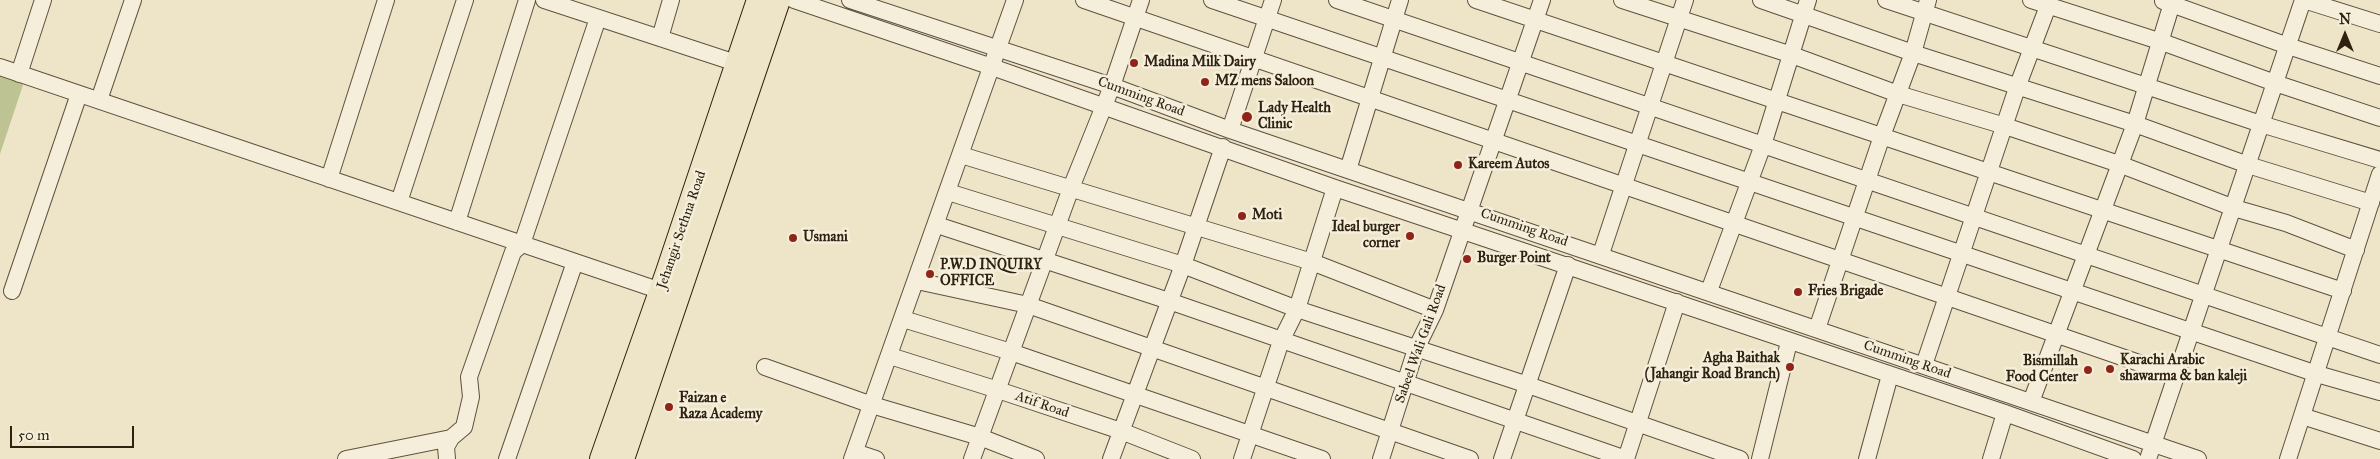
<!DOCTYPE html>
<style>
body{margin:0}
#map{position:relative;width:2380px;height:459px;overflow:hidden;background:#eee5c8;font-family:"IM FELL Great Primer",serif}
canvas{display:block}
.north{position:absolute;left:2320px;top:10px;width:50px;height:50px;-webkit-text-stroke:4px #f4eedb;paint-order:stroke;rotate:0deg;font-size:14px;font-weight:700;line-height:20px;text-align:center;color:#2f2110}
.north::after{content:'';display:block;margin:auto;width:18px;height:22px;background:#2f2110;clip-path:polygon(50% 0,100% 100%,50% 72%,0 100%)}
.scale{position:absolute;left:10px;top:426px;width:124px;height:22px;box-sizing:border-box;border:2px solid #2f2110;border-top:0;padding-left:6px;font-size:15px;line-height:18px;white-space:nowrap;color:#2f2110;-webkit-text-stroke:4px #f4eedb;paint-order:stroke}
</style>
<div id="map">
<canvas width="2380" height="459"></canvas>
<div class="north">N</div>
<div class="scale">50 m</div>
</div>
<script>
const ctx = document.querySelector('canvas').getContext('2d');
ctx.lineJoin = 'round';
function fillPath(path, color) { ctx.fillStyle = color; ctx.fill(path, 'evenodd'); }
const toPath = rows => new Path2D(rows.map(r => 'M' + r).join(''));
function stroke(path, color, width, dash) { ctx.strokeStyle = color; ctx.lineWidth = width; ctx.lineCap = dash ? 'butt' : 'round'; ctx.setLineDash(dash || []); ctx.stroke(path); }
function write(font, color, halo, rows, align = 'center') {
  ctx.font = font + ' "IM FELL Great Primer",serif'; ctx.lineWidth = 5; ctx.setLineDash([]); ctx.textBaseline = 'middle'; ctx.strokeStyle = halo; ctx.fillStyle = color; for (const [text, x, y, turn = 0] of rows) {
    ctx.save(); ctx.translate(x, y); ctx.rotate((+turn || 0) * Math.PI / 180); ctx.textAlign = isNaN(turn) ? turn : align; if (halo) ctx.strokeText(text, 0, 0); ctx.fillText(text, 0, 0); ctx.restore();
  }
}
const green = toPath([
 [0,75,24,82,0,154]
]);
const minor = toPath([
 [544,0,739,64],
 [794,0,992,67,1335,188,2005,413,2133,459],
 [850,0,1112,86,1230,130,2198,459],
 [1084,0,2177,376],
 [1212,0,2317,374,2380,392],
 [1337,0,2380,355],
 [1476,0,2343,291],
 [1622,0,1792,55,1898,94,2005,126,2119,164,2234,208,2286,223,2356,250],
 [1761,0,1913,53,2135,124,2248,165,2371,203],
 [1886,0,2261,124,2380,160],
 [2031,0,2162,42,2275,83,2380,118],
 [2304,0,2380,24],
 [2163,1,2288,46,2380,76],
 [660,38,671,0],
 [0,67,661,291],
 [19,74,43,0],
 [99,100,133,0],
 [1230,130,1273,0],
 [961,155,1312,262,1435,310],
 [1348,170,1400,0],
 [329,179,386,0],
 [948,192,1183,265,1297,309,1528,385,1740,459],
 [399,202,465,0],
 [457,222,527,0],
 [937,225,1169,301,1626,459],
 [1601,254,1685,0],
 [917,281,1028,305,1470,459],
 [12,291,79,94],
 [1709,291,1763,145,1808,0],
 [903,319,1011,352,1322,459],
 [1817,329,1882,136,1913,53,1928,0],
 [890,356,998,390,1121,431,1192,459],
 [1924,365,2018,85,2048,6,2046,5,2048,0],
 [765,367,872,405,980,437,1036,459],
 [2031,402,2135,124,2173,0],
 [2302,416,2380,441],
 [855,452,876,459],
 [346,459,451,438],
 [447,459,446,447,451,438,464,427,471,397,469,377,513,252,522,244,598,18],
 [507,459,575,262],
 [852,459,1015,0],
 [972,459,1071,188,1112,86,1141,0],
 [1111,459,1183,265,1223,147],
 [1242,459,1281,341,1297,309,1335,188],
 [1381,459,1416,349,1435,310,1542,0],
 [1502,459,1568,265],
 [1626,459,1677,302],
 [1760,459,1789,342],
 [1867,459,1890,375],
 [1991,459,2005,413],
 [2148,459,2303,0],
 [2288,459,2380,174]
]);
const highway = toPath([
 [602,459,668,272,759,0],
 [622,459,778,0]
]);
const markers = [
 [1134,63,5,"#8f2418"],
 [1205,82,5,"#8f2418"],
 [1247,117,6,"#8f2418"],
 [1458,165,5,"#8f2418"],
 [1242,216,5,"#8f2418"],
 [1410,236,5,"#8f2418"],
 [793,238,5,"#8f2418"],
 [1467,259,5,"#8f2418"],
 [930,274,5,"#8f2418"],
 [1798,292,5,"#8f2418"],
 [1790,367,5,"#8f2418"],
 [2110,369,5,"#8f2418"],
 [2088,370,5,"#8f2418"],
 [669,407,5,"#8f2418"]
];
const poiNames = [
 ["Madina Milk Dairy",1144,63],
 ["MZ mens Saloon",1215,82],
 ["Lady Health",1258,109],
 ["Clinic",1258,125],
 ["Kareem Autos",1468,165],
 ["Moti",1252,216],
 ["Ideal burger",1400,228,"right"],
 ["corner",1400,244,"right"],
 ["Usmani",803,238],
 ["Burger Point",1477,259],
 ["P.W.D INQUIRY",940,266],
 ["OFFICE",940,282],
 ["Fries Brigade",1808,292],
 ["Agha Baithak",1780,359,"right"],
 ["(Jahangir Road Branch)",1780,375,"right"],
 ["Karachi Arabic",2120,361],
 ["shawarma & ban kaleji",2120,377],
 ["Bismillah",2078,362,"right"],
 ["Food Center",2078,378,"right"],
 ["Faizan e",679,399],
 ["Raza Academy",679,415]
];
const streetNames = [
 ["Cumming Road",1141,97,20],
 ["Cumming Road",1524,228,19],
 ["Jehangir Sethna Road",682,230,-71],
 ["Sabeel Wali Gali Road",1421,344,-70],
 ["Cumming Road",1907,360,19],
 ["Atif Road",1042,405,19]
];
fillPath(green, '#bdc393');
stroke(minor, '#5f523e', 18);
stroke(highway, '#2f2110', 26);
stroke(minor, '#f4eedb', 16);
stroke(highway, '#eee5c8', 24);
for (const [x, y, r, color] of markers) { const dot = new Path2D(); dot.arc(x, y, r, 0, 2 * Math.PI); ctx.fillStyle = color; ctx.fill(dot); stroke(dot, '#f4eedb', 2); }
write('bold 14px', '#2f2110', '#f4eedb', poiNames, 'left');
write('14px', '#2f2110', '#f4eedb', streetNames);
</script>
